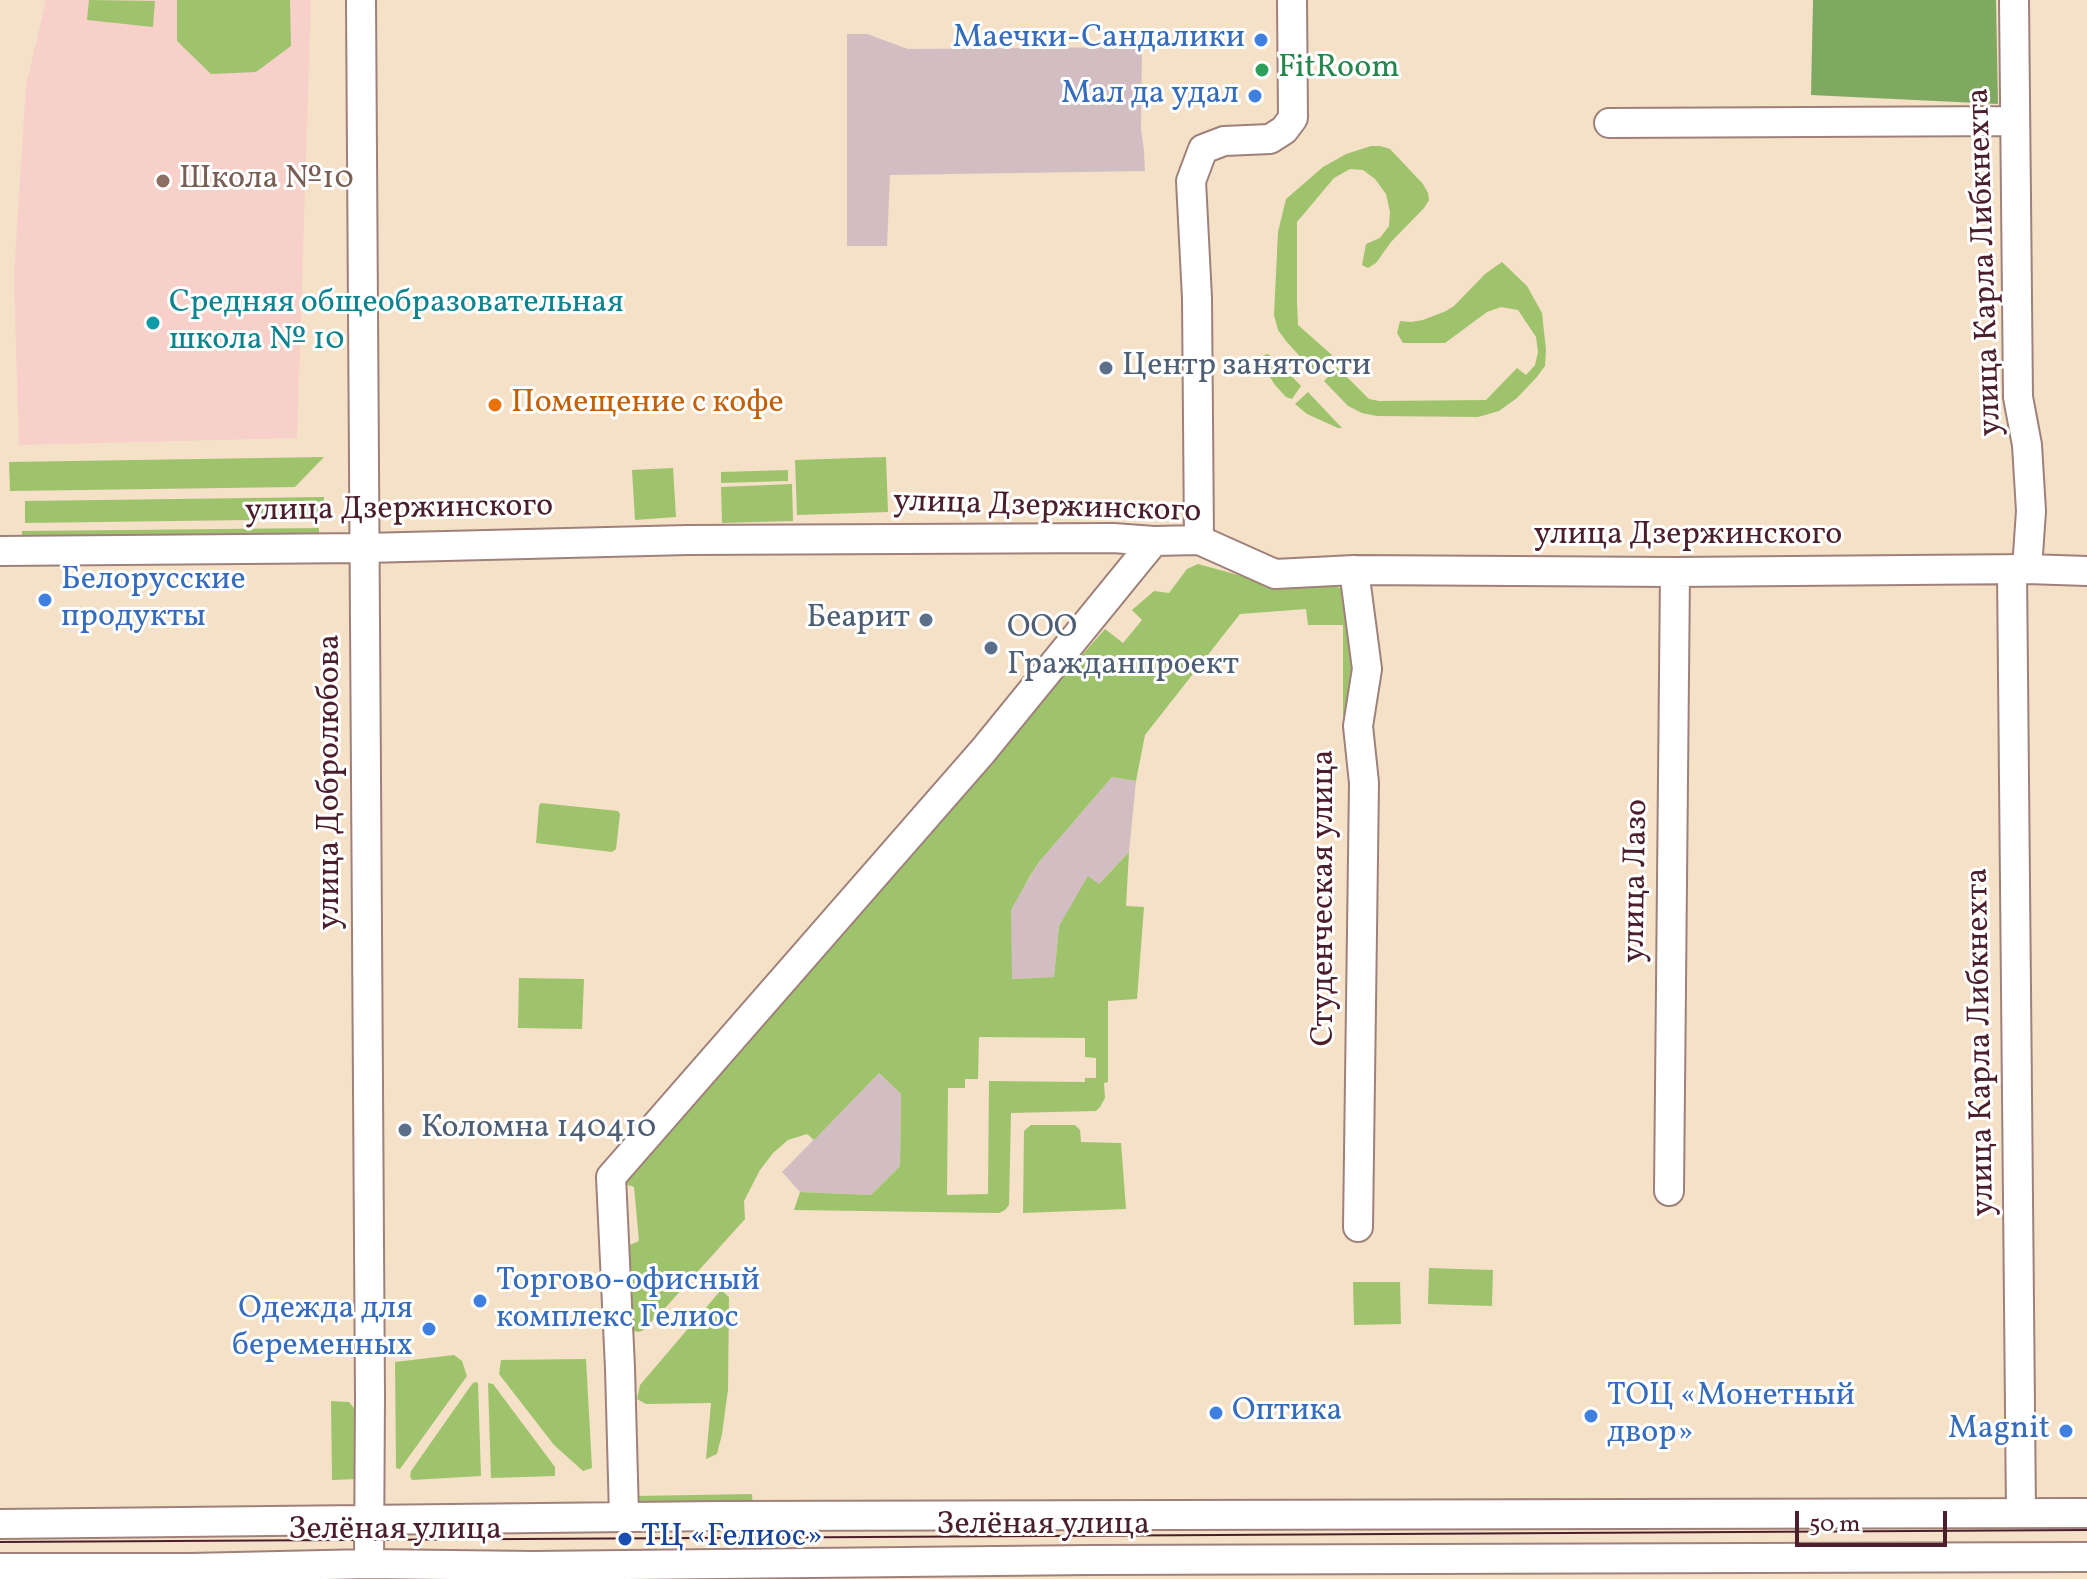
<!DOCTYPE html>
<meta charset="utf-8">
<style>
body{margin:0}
#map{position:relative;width:2087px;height:1579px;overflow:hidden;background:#f4e1c8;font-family:Vollkorn,serif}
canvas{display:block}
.scale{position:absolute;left:1795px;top:1511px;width:152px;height:36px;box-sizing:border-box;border:4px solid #4a1f2b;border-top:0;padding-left:10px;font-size:24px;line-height:28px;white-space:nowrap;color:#4a1f2b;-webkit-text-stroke:6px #fff;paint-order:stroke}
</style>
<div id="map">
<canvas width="2087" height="1579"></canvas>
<div class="scale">50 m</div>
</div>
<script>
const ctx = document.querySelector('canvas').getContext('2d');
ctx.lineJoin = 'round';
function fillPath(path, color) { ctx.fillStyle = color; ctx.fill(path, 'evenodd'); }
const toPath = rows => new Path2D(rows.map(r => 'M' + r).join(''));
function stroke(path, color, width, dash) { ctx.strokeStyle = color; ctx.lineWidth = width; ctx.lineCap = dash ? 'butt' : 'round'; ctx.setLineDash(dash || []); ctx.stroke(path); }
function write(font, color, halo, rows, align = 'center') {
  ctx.font = font + ' Vollkorn,serif'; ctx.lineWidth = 6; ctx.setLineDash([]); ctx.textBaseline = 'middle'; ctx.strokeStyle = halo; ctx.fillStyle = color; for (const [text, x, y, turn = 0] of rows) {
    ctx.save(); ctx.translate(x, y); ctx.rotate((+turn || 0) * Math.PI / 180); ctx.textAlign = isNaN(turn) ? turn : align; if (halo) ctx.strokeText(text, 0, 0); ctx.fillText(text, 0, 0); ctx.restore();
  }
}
const built = toPath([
 [46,0,311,0,297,438,19,445,14,276,26,86]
]);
const industrial = toPath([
 [847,34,867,34,908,49,1142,47,1141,130,1144,150,1145,171,890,175,887,246,847,246],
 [1112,777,1136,781,1129,852,1098,885,1089,877,1059,926,1054,977,1011,979,1010,910,1039,862],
 [879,1073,901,1094,900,1166,871,1195,800,1192,782,1172]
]);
const green = toPath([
 [89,0,155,1,153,27,87,20],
 [177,0,290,0,291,46,256,72,211,74,177,41],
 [1371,146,1380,146,1390,149,1423,184,1428,193,1429,200,1424,208,1391,242,1376,263,1368,268,1362,265,1366,244,1380,238,1389,226,1390,212,1386,194,1375,179,1363,170,1350,169,1334,178,1297,222,1297,302,1298,325,1332,355,1315,373,1286,341,1278,330,1274,315,1278,232,1286,199,1323,167,1346,154],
 [1502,262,1527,286,1542,313,1546,350,1545,366,1536,378,1517,398,1499,411,1478,417,1377,416,1362,413,1348,406,1324,381,1337,367,1369,399,1379,401,1486,400,1517,368,1526,375,1535,365,1538,352,1536,337,1518,310,1501,307,1487,312,1445,343,1403,343,1397,333,1400,321,1411,322,1423,320,1446,311,1454,306,1485,274],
 [1267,354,1273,357,1301,386,1292,399,1286,397,1275,385,1264,368,1261,357],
 [1308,392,1342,428,1338,428,1307,414,1295,404],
 [324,457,295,487,10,491,9,462],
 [886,457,888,512,797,515,795,460],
 [673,468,676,517,635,520,632,470],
 [788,470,788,481,721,483,721,472],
 [792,484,793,521,722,523,721,487],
 [324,497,324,519,25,523,25,501],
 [319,528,319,547,22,551,22,531],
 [1198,564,1286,588,1321,583,1345,589,1356,694,1343,717,1343,625,1308,625,1306,609,1240,614,1145,735,1136,781,1112,777,1039,862,1030,876,1011,910,1012,979,1054,977,1059,926,1088,876,1099,884,1129,852,1126,906,1144,907,1137,999,1108,1001,1108,1082,1104,1083,1105,1098,1100,1107,1096,1111,1011,1113,1009,1205,1005,1210,999,1213,794,1210,800,1192,871,1195,900,1166,901,1094,879,1073,814,1140,807,1134,788,1140,773,1153,760,1170,744,1201,745,1219,666,1307,642,1331,637,1332,630,1329,625,1247,639,1241,634,1187,625,1184,631,1165,828,950,995,753,1105,629,1123,643,1142,620,1132,610,1154,591,1169,593,1187,569],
 [979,1037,1085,1038,1085,1057,1096,1058,1096,1078,1085,1078,1085,1082,989,1081,988,1194,947,1195,948,1088,965,1088,965,1079,978,1079],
 [541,803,618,811,620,814,616,849,612,852,536,843,539,806],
 [519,978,584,979,582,1029,518,1028],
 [1031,1125,1075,1125,1080,1130,1081,1142,1121,1143,1126,1209,1023,1213,1024,1131],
 [1429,1268,1493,1270,1492,1306,1428,1304],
 [1353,1282,1400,1282,1401,1324,1354,1325],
 [721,1290,729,1297,728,1390,722,1434,717,1454,706,1459,711,1403,646,1404,637,1399,640,1385],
 [454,1355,462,1361,467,1376,400,1469,396,1468,395,1362],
 [586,1359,592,1468,583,1471,554,1445,499,1374,501,1360],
 [475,1382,478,1383,481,1476,412,1480,410,1476,411,1471,472,1384],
 [488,1383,493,1384,555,1467,555,1476,491,1478],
 [331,1401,349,1402,358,1413,358,1479,332,1480],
 [752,1494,753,1508,641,1505,634,1496]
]);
const forest = toPath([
 [1813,0,1996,0,1998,104,1811,95]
]);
const minor = toPath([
 [361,0,370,1395,369,1564],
 [2014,0,2018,397,2027,445,2031,511,2027,569],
 [1609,123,2014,121],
 [1199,540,1197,298,1191,181,1203,149,1224,141,1270,139,1284,130,1293,118,1292,0],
 [0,551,365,548,688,540,1113,538,1154,541,1199,540,1275,574,1354,570,1675,572,2027,569,2087,571],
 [2012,569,2021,1513],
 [1354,570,1367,669,1358,726,1364,783,1358,1227],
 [1669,1191,1675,572],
 [624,1516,620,1368,611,1177,983,751,1154,541],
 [0,1524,721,1516,2087,1513],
 [0,1568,190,1568,369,1564,533,1566,1089,1560,2087,1557]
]);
const tram = toPath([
 [0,1542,2087,1530]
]);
const markers = [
 [1261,40,8,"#3f7fe0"],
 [1262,70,8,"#2e9e5b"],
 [1255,96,8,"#3f7fe0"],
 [163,181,8,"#8d6e63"],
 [153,323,8,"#0f9aa8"],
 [1106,368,8,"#5c6f8a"],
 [495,405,8,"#e8710a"],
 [45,600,8,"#3f7fe0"],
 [926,620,8,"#5c6f8a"],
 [991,648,8,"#5c6f8a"],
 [405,1130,8,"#5c6f8a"],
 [480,1301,8,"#3f7fe0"],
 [429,1329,8,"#3f7fe0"],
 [1216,1413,8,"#3f7fe0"],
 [1591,1416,8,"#3f7fe0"],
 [2066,1431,8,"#3f7fe0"],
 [625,1539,8,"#1a4fb4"]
];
const shopNames = [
 ["Маечки-Сандалики",1245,40],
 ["Мал да удал",1239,96],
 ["Белорусские",61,582,"left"],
 ["продукты",61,619,"left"],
 ["Торгово-офисный",496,1283,"left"],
 ["комплекс Гелиос",496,1320,"left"],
 ["Одежда для",413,1311],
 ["беременных",413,1348],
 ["ТОЦ «Монетный",1607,1398,"left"],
 ["двор»",1607,1435,"left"],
 ["Оптика",1232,1413,"left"],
 ["Magnit",2050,1431]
];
const leisureNames = [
 ["FitRoom",1278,70]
];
const educationNames = [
 ["Школа №10",179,181]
];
const streetNames = [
 ["улица Карла Либкнехта",1987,262,-92],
 ["улица Дзержинского",1047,509,2],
 ["улица Дзержинского",399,511,-1],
 ["улица Дзержинского",1688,537],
 ["улица Добролюбова",332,782,-90],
 ["улица Лазо",1638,881,-89],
 ["Студенческая улица",1326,898,-90],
 ["улица Карла Либкнехта",1983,1042,-91],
 ["Зелёная улица",1043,1527],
 ["Зелёная улица",395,1532]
];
const cultureNames = [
 ["Средняя общеобразовательная",169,305],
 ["школа № 10",169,342]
];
const serviceNames = [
 ["Центр занятости",1122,368],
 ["Беарит",910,620,"right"],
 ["ООО",1007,630],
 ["Гражданпроект",1007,667],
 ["Коломна 140410",421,1130]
];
const foodNames = [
 ["Помещение с кофе",511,405]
];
const transitNames = [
 ["ТЦ «Гелиос»",641,1539]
];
fillPath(built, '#f7d0ca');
fillPath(industrial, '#d2bec2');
fillPath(green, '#9fc36c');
fillPath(forest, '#7fa960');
stroke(minor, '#9f807a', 32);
stroke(minor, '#fff', 28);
stroke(tram, '#4a1f2b', 2);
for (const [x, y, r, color] of markers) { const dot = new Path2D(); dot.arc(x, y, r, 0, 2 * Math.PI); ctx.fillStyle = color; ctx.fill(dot); stroke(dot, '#fff', 3); }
write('32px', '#366cbe', '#fff', shopNames, 'right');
write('32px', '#27864d', '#fff', leisureNames, 'left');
write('32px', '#785e54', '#fff', educationNames, 'left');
write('32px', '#4a1f2b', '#fff', streetNames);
write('32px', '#0d838f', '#fff', cultureNames, 'left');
write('32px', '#4e5e75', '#fff', serviceNames, 'left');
write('32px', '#c56008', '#fff', foodNames, 'left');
write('32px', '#164399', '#fff', transitNames, 'left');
</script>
